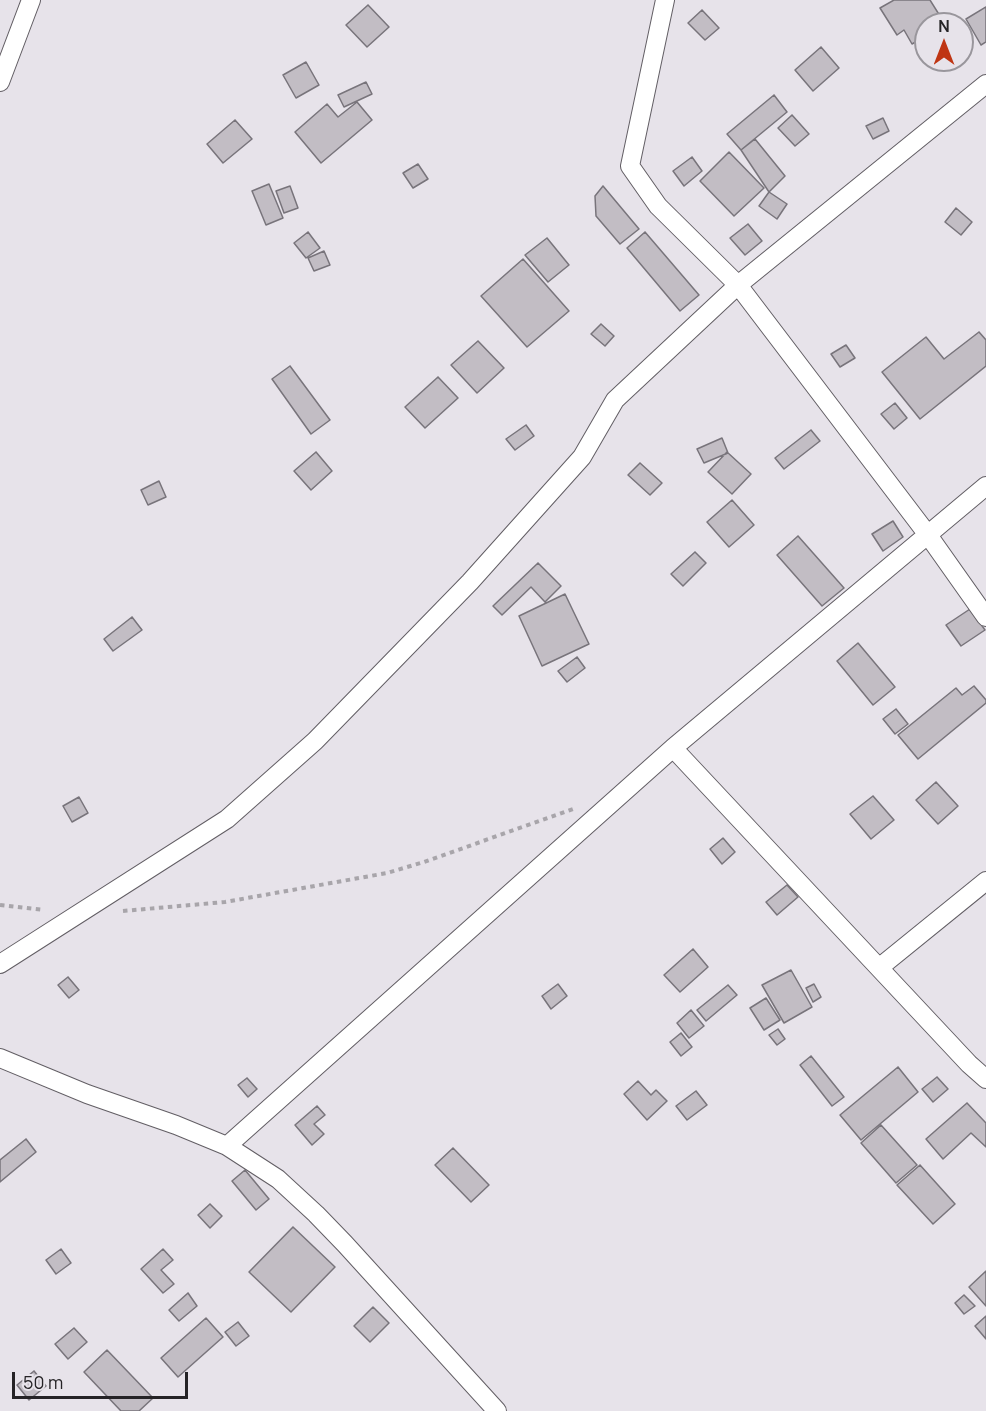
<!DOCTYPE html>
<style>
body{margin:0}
#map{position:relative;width:986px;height:1411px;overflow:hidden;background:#e7e3ea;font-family:Manrope,sans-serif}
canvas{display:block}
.north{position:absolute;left:914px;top:12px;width:60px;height:60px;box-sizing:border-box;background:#e7e3ea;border:2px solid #99969c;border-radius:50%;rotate:0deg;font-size:16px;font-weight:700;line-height:24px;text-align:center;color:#252326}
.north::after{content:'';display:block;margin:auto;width:21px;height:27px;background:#bf3513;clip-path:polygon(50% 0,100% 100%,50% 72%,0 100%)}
.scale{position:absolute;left:12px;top:1372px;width:176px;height:27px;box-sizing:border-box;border:3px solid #252326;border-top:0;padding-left:8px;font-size:18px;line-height:21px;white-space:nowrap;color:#252326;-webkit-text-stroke:4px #e7e3ea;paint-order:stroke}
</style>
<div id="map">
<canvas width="986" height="1411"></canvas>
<div class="north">N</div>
<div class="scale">50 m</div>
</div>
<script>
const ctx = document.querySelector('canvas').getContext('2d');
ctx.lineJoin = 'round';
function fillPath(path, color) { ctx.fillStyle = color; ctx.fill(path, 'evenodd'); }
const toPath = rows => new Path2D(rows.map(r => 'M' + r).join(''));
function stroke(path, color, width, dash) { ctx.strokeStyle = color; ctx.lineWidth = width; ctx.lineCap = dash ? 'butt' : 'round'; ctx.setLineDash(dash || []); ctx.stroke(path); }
const building = toPath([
 [894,0,930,0,945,24,926,24,926,36,912,44,904,30,897,35,880,8,894,0],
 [368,5,389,27,367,47,346,25,368,5],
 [986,7,986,42,981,45,966,19,986,7],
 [702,10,719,28,705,40,688,23,702,10],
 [821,47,839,68,813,91,795,70,821,47],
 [306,62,319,85,296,98,283,75,306,62],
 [366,82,372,94,344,107,338,95,366,82],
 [774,95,787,112,741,150,727,134,774,95],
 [357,102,372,120,321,163,295,132,327,104,338,117,357,102],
 [792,115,809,134,795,146,778,128,792,115],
 [883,118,889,131,873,139,866,126,883,118],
 [235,120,252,139,223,163,207,144,235,120],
 [755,139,785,176,769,192,741,150,755,139],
 [729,152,764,188,734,216,700,181,729,152],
 [692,157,702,171,684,186,673,171,692,157],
 [418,164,428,179,413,188,403,173,418,164],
 [269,184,283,218,266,225,252,191,269,184],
 [290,186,298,208,284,213,276,191,290,186],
 [603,186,639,229,620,244,596,216,595,196,603,186],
 [769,192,787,204,777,219,759,206,769,192],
 [956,208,972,222,961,235,945,222,956,208],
 [748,224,762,241,745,255,730,238,748,224],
 [308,232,320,248,306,258,294,243,308,232],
 [645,232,699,295,680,311,627,248,645,232],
 [547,238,569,265,548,282,525,255,547,238],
 [324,251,330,265,314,271,308,258,324,251],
 [523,259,569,311,527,347,481,296,523,259],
 [601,324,614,336,605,346,591,334,601,324],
 [979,332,986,340,986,366,920,419,882,372,926,337,944,359,979,332],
 [478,341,504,368,477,393,451,365,478,341],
 [846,345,855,358,840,367,831,354,846,345],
 [290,366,330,420,311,434,272,379,290,366],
 [438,377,458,398,425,428,405,407,438,377],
 [895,403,907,418,894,429,881,414,895,403],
 [526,425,534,436,515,450,506,439,526,425],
 [811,430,820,441,784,469,775,458,811,430],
 [722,438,728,453,704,463,697,449,722,438],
 [316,452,332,471,311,490,294,471,316,452],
 [727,452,751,474,732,494,708,472,727,452],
 [640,463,662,483,650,495,628,475,640,463],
 [159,481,166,497,148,505,141,490,159,481],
 [732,500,754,525,729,547,707,522,732,500],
 [893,521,903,537,883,551,872,534,893,521],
 [798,536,844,588,822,606,777,555,798,536],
 [695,552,706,563,683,586,671,574,695,552],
 [538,563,561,586,545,602,531,587,502,615,493,606,538,563],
 [565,594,589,644,542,666,519,616,565,594],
 [970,609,985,630,961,646,946,625,970,609],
 [132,617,142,630,113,651,104,639,132,617],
 [858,643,895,687,873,705,837,661,858,643],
 [577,657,585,668,567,682,558,671,577,657],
 [974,686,986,700,986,703,918,759,898,735,956,688,962,695,974,686],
 [896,709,908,724,895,734,883,719,896,709],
 [936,782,958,806,938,824,916,800,936,782],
 [873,796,894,820,871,839,850,814,873,796],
 [79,797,88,813,72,822,63,806,79,797],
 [723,838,735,852,722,864,710,849,723,838],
 [787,885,798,897,777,915,766,902,787,885],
 [693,949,708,967,680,992,664,975,693,949],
 [791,970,812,1007,784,1023,762,985,791,970],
 [68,977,79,990,69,998,58,985,68,977],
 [558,984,567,996,551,1009,542,996,558,984],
 [814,984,821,997,813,1002,806,988,814,984],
 [728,985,737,995,706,1021,697,1010,728,985],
 [766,998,780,1020,764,1030,750,1008,766,998],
 [691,1010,704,1026,689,1038,677,1023,691,1010],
 [778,1029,785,1039,777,1045,769,1035,778,1029],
 [681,1033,692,1047,681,1056,670,1042,681,1033],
 [811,1056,844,1097,832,1106,800,1065,811,1056],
 [898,1067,918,1092,861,1140,840,1115,898,1067],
 [937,1077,948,1089,933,1102,922,1089,937,1077],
 [247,1078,257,1089,248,1097,238,1085,247,1078],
 [638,1081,651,1095,656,1090,667,1101,647,1120,624,1094,638,1081],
 [696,1091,707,1105,687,1120,676,1106,696,1091],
 [967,1103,986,1123,986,1147,971,1133,943,1159,926,1139,967,1103],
 [317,1106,325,1115,314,1124,324,1134,312,1145,295,1125,317,1106],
 [881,1125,917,1165,896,1183,861,1143,881,1125],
 [26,1139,36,1152,0,1182,0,1160,26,1139],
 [453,1148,489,1185,471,1202,435,1165,453,1148],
 [920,1165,955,1204,933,1224,897,1185,920,1165],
 [245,1170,269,1199,256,1210,232,1181,245,1170],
 [210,1204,222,1216,210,1228,198,1215,210,1204],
 [293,1227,335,1267,291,1312,249,1272,293,1227],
 [61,1249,71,1263,56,1274,46,1260,61,1249],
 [163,1249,173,1260,161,1270,174,1284,163,1293,141,1269,163,1249],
 [986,1271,986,1306,969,1287,986,1271],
 [188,1293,197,1306,179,1321,169,1310,188,1293],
 [964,1295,975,1306,964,1314,955,1303,964,1295],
 [373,1307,389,1323,370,1342,354,1326,373,1307],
 [986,1316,986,1339,975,1326,986,1316],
 [206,1318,223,1337,178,1377,161,1358,206,1318],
 [238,1322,249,1336,236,1346,225,1332,238,1322],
 [74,1328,87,1342,68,1359,55,1344,74,1328],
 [107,1350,153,1398,139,1411,121,1411,84,1372,107,1350],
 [34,1371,46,1386,29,1400,17,1385,34,1371]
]);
const path = toPath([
 [0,905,44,910],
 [123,911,225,902,387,873,424,862,573,809]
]);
const minor = toPath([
 [665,0,630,166,658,206,738,285,928,535,986,617],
 [0,82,31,0],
 [673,748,969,1064,986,1079],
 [0,964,227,819,315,741,470,582,582,457,615,400,738,285,986,84],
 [880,967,986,881],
 [0,1058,87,1094,176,1125,227,1146,278,1179,316,1214,345,1244,497,1411],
 [227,1146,673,748,986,486]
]);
fillPath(building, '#c2bdc4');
stroke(building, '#78747b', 1.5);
stroke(minor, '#625e64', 20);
stroke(path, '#a8a5aa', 4, [4.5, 4.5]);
stroke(minor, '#fff', 18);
</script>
